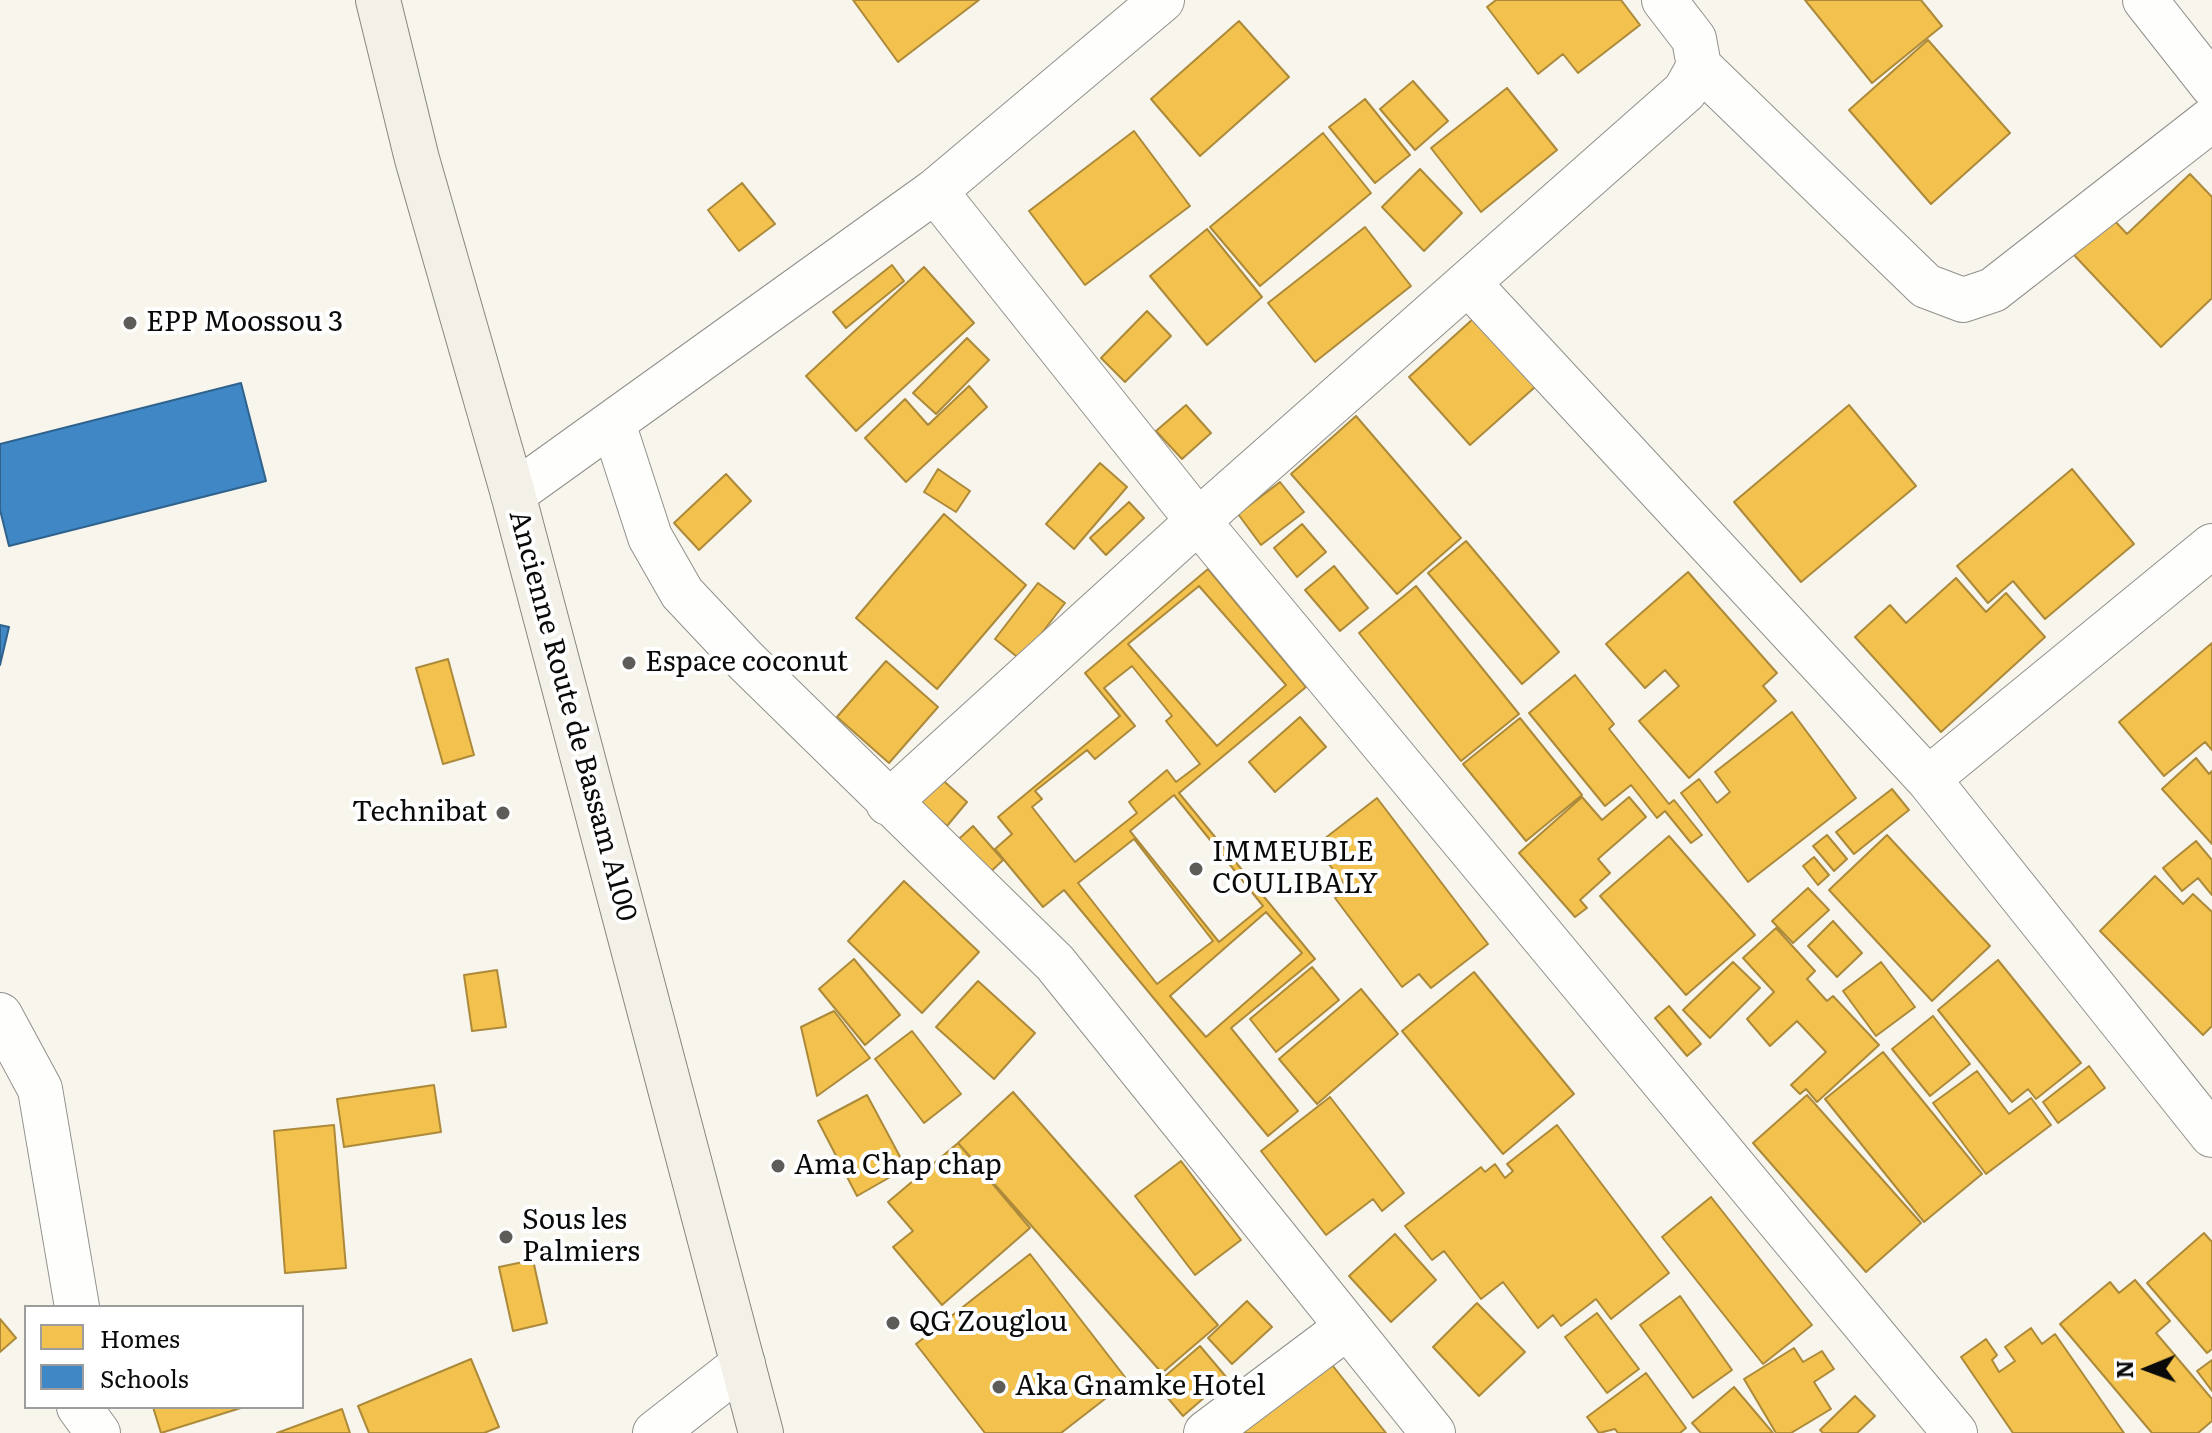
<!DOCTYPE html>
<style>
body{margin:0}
#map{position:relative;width:2212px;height:1433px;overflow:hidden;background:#f8f5ed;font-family:Literata,serif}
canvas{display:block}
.legend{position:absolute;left:24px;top:1305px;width:280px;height:104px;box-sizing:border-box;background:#fff;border:2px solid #9d9d9d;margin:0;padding:10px 14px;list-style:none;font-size:24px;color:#0a0a0a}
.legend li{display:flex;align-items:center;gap:16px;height:40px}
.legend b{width:40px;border:2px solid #9d9d9d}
.north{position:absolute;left:2108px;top:1329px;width:80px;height:80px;-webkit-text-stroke:6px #fff;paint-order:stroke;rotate:269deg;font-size:22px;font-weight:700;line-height:32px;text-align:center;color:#0a0a0a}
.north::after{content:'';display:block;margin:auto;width:28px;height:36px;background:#0a0a0a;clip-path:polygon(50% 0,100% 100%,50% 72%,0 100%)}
</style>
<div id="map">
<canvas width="2212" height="1433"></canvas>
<ul class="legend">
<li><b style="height:22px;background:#f2c14e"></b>Homes</li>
<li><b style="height:22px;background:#3f88c5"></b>Schools</li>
</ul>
<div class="north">N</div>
</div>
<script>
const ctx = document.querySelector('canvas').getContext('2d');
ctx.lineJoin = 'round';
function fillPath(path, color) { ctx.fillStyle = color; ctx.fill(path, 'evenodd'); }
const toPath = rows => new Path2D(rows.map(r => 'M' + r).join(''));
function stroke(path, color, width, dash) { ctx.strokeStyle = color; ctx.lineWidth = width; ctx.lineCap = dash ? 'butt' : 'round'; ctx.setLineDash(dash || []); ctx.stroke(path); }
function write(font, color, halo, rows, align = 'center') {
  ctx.font = font + ' Literata,serif'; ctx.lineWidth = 8; ctx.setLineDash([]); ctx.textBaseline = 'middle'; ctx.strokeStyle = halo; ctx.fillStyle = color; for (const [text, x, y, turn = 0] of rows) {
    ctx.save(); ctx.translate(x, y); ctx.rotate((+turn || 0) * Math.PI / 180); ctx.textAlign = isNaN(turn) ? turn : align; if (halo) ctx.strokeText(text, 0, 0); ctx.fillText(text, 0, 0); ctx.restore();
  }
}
const homes = toPath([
 [853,0,979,0,898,62,853,0],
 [1496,0,1621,0,1640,25,1578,73,1563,54,1538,74,1487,7,1496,0],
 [1805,0,1921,0,1942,26,1872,83,1805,0],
 [1239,21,1289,77,1200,156,1151,99,1239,21],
 [1928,40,2010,133,1931,204,1849,110,1928,40],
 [1413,81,1448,121,1415,150,1380,109,1413,81],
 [1507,88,1557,150,1481,212,1431,148,1507,88],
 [1365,99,1410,155,1375,183,1329,127,1365,99],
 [1134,131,1190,206,1085,285,1029,211,1134,131],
 [1323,133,1371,193,1260,286,1210,227,1323,133],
 [1420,169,1462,213,1424,251,1382,207,1420,169],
 [2190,174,2212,197,2212,298,2161,347,2074,255,2112,218,2127,234,2190,174],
 [742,183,775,224,739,251,708,210,742,183],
 [1365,227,1411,286,1315,362,1268,303,1365,227],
 [1207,229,1262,297,1207,345,1150,276,1207,229],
 [892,265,904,281,846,328,833,312,892,265],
 [924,267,974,323,856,431,806,376,924,267],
 [1147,311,1171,336,1125,382,1101,358,1147,311],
 [1474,318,1535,387,1470,445,1409,377,1474,318],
 [967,338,989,360,936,414,913,393,967,338],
 [969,386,987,407,906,482,865,438,905,399,928,425,969,386],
 [1186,405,1211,433,1182,459,1156,431,1186,405],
 [1849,405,1916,486,1801,582,1734,502,1849,405],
 [1356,416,1461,538,1397,594,1291,474,1356,416],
 [1100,463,1127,487,1074,549,1046,524,1100,463],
 [938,469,970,491,956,512,924,492,938,469],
 [2072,469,2134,544,2045,619,2013,581,1988,603,1957,566,2072,469],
 [726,474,751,501,699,550,674,523,726,474],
 [1280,482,1304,512,1261,545,1238,514,1280,482],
 [1129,502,1144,518,1106,555,1090,538,1129,502],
 [944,514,1026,585,937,689,856,618,944,514],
 [1302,524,1326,552,1297,577,1274,548,1302,524],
 [1466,541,1559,652,1522,684,1428,573,1466,541],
 [1334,566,1368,608,1340,631,1305,590,1334,566],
 [1208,569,1306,687,1179,793,1315,959,1231,1028,1298,1111,1268,1136,1064,890,1043,907,995,849,1012,834,998,817,1120,716,1085,673,1208,569],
 [1688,572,1777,673,1763,686,1776,701,1689,778,1639,721,1679,686,1665,670,1645,688,1606,644,1688,572],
 [1956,578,1986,612,2006,593,2045,637,1941,732,1855,637,1890,605,1906,623,1956,578],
 [1038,583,1065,603,1021,660,995,639,1038,583],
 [1199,586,1286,685,1217,746,1128,644,1199,586],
 [1416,586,1519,714,1461,761,1359,633,1416,586],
 [2212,643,2212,750,2205,742,2164,776,2119,722,2212,643],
 [448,659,474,755,443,764,416,668,448,659],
 [886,661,938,707,889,763,837,717,886,661],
 [1132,666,1172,716,1166,721,1200,764,1176,782,1167,770,1129,802,1137,813,1075,862,1032,807,1042,799,1035,791,1087,750,1095,759,1135,726,1104,688,1132,666],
 [1575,675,1614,724,1609,729,1669,804,1674,800,1702,835,1691,843,1665,811,1657,818,1631,785,1605,806,1529,713,1575,675],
 [1792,712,1856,798,1748,882,1681,793,1699,779,1717,803,1730,792,1715,772,1792,712],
 [1300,717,1326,747,1275,792,1249,762,1300,717],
 [1520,718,1582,795,1526,841,1463,764,1520,718],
 [2196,758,2209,774,2212,771,2212,844,2162,789,2196,758],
 [936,774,967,802,947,826,915,798,936,774],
 [1892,789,1909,810,1854,854,1836,832,1892,789],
 [1174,795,1263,906,1219,942,1130,831,1174,795],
 [1582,797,1602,820,1629,797,1646,817,1598,859,1610,873,1580,900,1587,908,1575,917,1519,853,1582,797],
 [1377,798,1488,944,1431,988,1419,974,1402,987,1335,898,1348,889,1315,846,1377,798],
 [973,826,1003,860,980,882,949,848,973,826],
 [1827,835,1847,859,1834,871,1813,846,1827,835],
 [1887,835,1990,946,1932,1001,1829,890,1887,835],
 [1669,836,1755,935,1686,995,1600,896,1669,836],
 [1134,839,1213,941,1157,984,1078,883,1134,839],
 [2196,841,2212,860,2212,895,2198,878,2182,891,2163,868,2196,841],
 [1814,857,1829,875,1818,885,1803,866,1814,857],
 [2155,876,2183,904,2193,894,2212,912,2212,1026,2203,1035,2100,931,2155,876],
 [904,881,979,952,922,1013,848,941,904,881],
 [1808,888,1829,910,1793,943,1772,921,1808,888],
 [1266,912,1302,953,1206,1037,1170,996,1266,912],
 [1833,921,1862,953,1837,977,1808,946,1833,921],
 [1776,928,1815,971,1807,979,1827,1001,1833,996,1879,1045,1817,1102,1806,1089,1800,1094,1791,1085,1826,1052,1797,1021,1770,1046,1747,1019,1774,992,1743,958,1776,928],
 [854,959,900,1015,865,1045,819,989,854,959],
 [1998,960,2081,1063,2036,1099,2028,1089,2012,1102,1938,1010,1998,960],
 [1733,962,1760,988,1710,1038,1683,1010,1733,962],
 [1881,962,1915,1007,1876,1036,1843,991,1881,962],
 [1312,967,1339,1000,1276,1052,1250,1019,1312,967],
 [497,970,506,1027,472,1031,464,975,497,970],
 [1474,972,1574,1094,1503,1154,1402,1031,1474,972],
 [978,981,1035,1033,994,1079,936,1027,978,981],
 [1361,989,1398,1034,1317,1104,1279,1059,1361,989],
 [1669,1006,1701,1044,1687,1056,1655,1018,1669,1006],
 [834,1011,870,1058,817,1096,801,1027,834,1011],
 [1933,1016,1970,1064,1930,1096,1892,1049,1933,1016],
 [912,1031,961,1094,924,1123,875,1059,912,1031],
 [1883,1052,1982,1174,1924,1222,1825,1099,1883,1052],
 [2089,1066,2105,1088,2058,1123,2043,1102,2089,1066],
 [1977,1071,2009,1114,2031,1098,2051,1125,1986,1174,1933,1103,1977,1071],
 [434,1085,441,1132,344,1147,337,1099,434,1085],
 [1013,1092,1218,1325,1162,1373,958,1143,1013,1092],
 [867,1095,906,1168,857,1196,818,1121,867,1095],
 [1807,1095,1921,1223,1866,1272,1753,1143,1807,1095],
 [1330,1097,1404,1193,1382,1211,1373,1199,1326,1235,1261,1151,1330,1097],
 [334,1125,346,1268,285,1273,274,1131,334,1125],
 [1557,1125,1669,1273,1611,1319,1596,1299,1561,1326,1553,1315,1538,1328,1503,1282,1481,1299,1444,1251,1432,1260,1405,1226,1481,1167,1485,1172,1495,1164,1505,1178,1513,1171,1507,1164,1557,1125],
 [958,1143,1030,1228,942,1305,893,1247,913,1231,888,1202,958,1143],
 [1181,1161,1241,1240,1195,1275,1135,1196,1181,1161],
 [1711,1197,1812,1325,1763,1364,1662,1237,1711,1197],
 [2204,1233,2212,1242,2212,1349,2207,1353,2147,1283,2204,1233],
 [1395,1234,1436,1280,1391,1322,1349,1276,1395,1234],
 [1030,1254,1128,1381,1061,1433,985,1433,916,1344,1030,1254],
 [533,1260,547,1323,513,1331,499,1267,533,1260],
 [2135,1280,2170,1321,2156,1333,2212,1399,2212,1421,2198,1433,2152,1433,2060,1324,2110,1282,2119,1293,2135,1280],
 [1680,1296,1732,1370,1693,1398,1640,1325,1680,1296],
 [1247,1301,1272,1327,1232,1364,1208,1338,1247,1301],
 [1477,1303,1525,1352,1479,1396,1433,1347,1477,1303],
 [1597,1313,1639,1369,1607,1393,1565,1337,1597,1313],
 [0,1319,16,1338,0,1352,0,1319],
 [2031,1328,2042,1344,2055,1334,2124,1433,2013,1433,1961,1357,1986,1339,1997,1355,1992,1360,1999,1372,2015,1361,2005,1347,2031,1328],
 [1200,1346,1227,1378,1183,1416,1156,1384,1200,1346],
 [1794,1348,1803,1362,1822,1351,1834,1369,1814,1382,1831,1409,1791,1433,1776,1433,1744,1379,1794,1348],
 [1325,1356,1386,1433,1228,1433,1325,1356],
 [471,1359,499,1427,484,1433,369,1433,358,1406,471,1359],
 [2212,1360,2212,1391,2197,1371,2212,1360],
 [1646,1373,1686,1428,1680,1433,1618,1433,1615,1429,1599,1433,1587,1417,1646,1373],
 [1734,1387,1773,1433,1701,1433,1692,1423,1734,1387],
 [1855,1396,1875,1416,1857,1433,1823,1433,1820,1430,1855,1396],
 [153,1407,244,1407,161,1433,153,1407],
 [342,1409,350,1433,277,1433,342,1409]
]);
const schools = toPath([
 [241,383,266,481,9,546,0,510,0,444,241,383],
 [0,625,9,627,0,665,0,625]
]);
const street = toPath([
 [2145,0,2212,85],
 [1699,66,1926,286,1963,300,1993,290,2212,119],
 [935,191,1198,521,1955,1433],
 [1469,284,1928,779],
 [613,423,650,537,682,593,746,661,1055,963,1433,1433],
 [513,494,935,191,1162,0],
 [2212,546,1928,779,2212,1135],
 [888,803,1198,521,1685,91,1699,66,1694,39,1664,0],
 [0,1015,40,1089,77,1307],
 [79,1407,98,1433],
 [655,1433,743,1364],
 [1206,1433,1346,1328]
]);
const secondary = toPath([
 [378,0,417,159,513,494,761,1433]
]);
const markers = [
 [130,323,8,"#5d5c59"],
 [629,663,8,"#5d5c59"],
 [503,813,8,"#5d5c59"],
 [1196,869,8,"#5d5c59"],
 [778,1166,8,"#5d5c59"],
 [506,1237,8,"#5d5c59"],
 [893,1323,8,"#5d5c59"],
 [999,1387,8,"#5d5c59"]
];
const poiNames = [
 ["EPP Moossou 3",146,323],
 ["Espace coconut",645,663],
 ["Technibat",487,813,"right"],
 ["IMMEUBLE",1212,853],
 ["COULIBALY",1212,885],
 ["Ama Chap chap",794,1166],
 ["Sous les",522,1221],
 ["Palmiers",522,1253],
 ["QG Zouglou",909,1323],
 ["Aka Gnamke Hotel",1015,1387]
];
const streetNames = [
 ["Ancienne Route de Bassam A100",572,716,75]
];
fillPath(homes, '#f2c14e');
stroke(homes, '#ac8a3a', 2);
fillPath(schools, '#3f88c5');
stroke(schools, '#2f628d', 2);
stroke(street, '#91908c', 46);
stroke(secondary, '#888683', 46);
stroke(street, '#fefefc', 44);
stroke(secondary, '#f3f0e8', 44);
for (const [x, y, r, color] of markers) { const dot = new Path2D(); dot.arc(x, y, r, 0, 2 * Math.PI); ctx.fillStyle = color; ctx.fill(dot); stroke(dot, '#fff', 3); }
write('28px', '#0a0a0a', '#fff', poiNames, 'left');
write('28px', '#0a0a0a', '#fff', streetNames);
</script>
